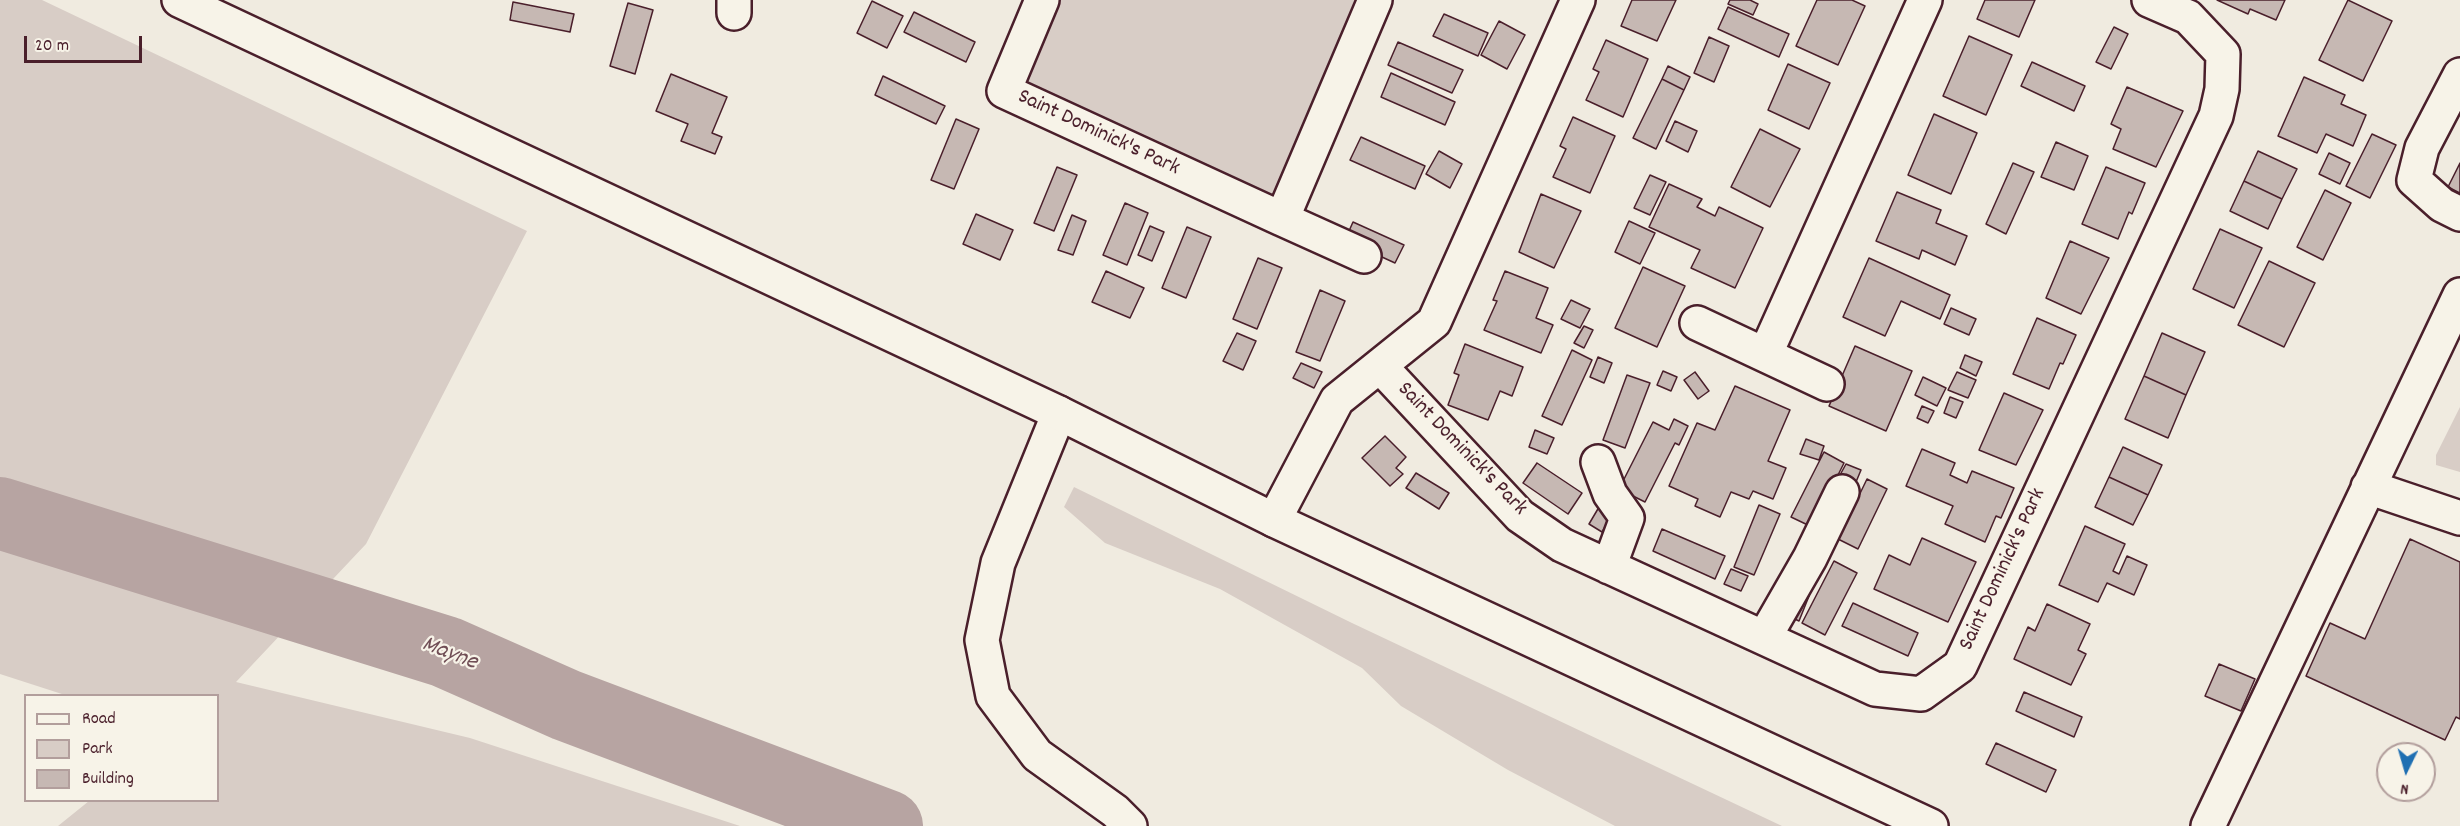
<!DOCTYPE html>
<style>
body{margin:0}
#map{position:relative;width:2460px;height:826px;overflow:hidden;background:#f0ebe0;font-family:Dekko,sans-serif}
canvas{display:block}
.legend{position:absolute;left:24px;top:694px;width:195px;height:108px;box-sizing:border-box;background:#f7f3e8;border:2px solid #b29e9c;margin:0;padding:8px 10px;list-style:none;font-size:18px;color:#4a1f2b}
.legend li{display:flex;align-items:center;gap:12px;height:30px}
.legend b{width:30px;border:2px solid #b29e9c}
.north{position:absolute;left:2376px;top:742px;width:60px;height:60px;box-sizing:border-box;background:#f7f3e8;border:2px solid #b29e9c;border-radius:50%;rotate:185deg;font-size:16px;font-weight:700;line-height:24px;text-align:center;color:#4a1f2b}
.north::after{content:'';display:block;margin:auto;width:21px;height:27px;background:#1f6fb2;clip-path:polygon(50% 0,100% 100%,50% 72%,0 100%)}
.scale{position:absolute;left:24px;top:36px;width:118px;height:27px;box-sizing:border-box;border:3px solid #4a1f2b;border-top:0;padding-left:8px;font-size:18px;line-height:21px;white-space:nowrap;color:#4a1f2b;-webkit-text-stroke:4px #f7f3e8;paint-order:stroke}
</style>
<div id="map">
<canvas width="2460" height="826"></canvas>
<ul class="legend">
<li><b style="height:8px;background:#f7f3e8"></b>Road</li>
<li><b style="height:16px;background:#d8cdc6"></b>Park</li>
<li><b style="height:16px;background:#c6b8b3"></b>Building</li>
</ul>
<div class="north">N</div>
<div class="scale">20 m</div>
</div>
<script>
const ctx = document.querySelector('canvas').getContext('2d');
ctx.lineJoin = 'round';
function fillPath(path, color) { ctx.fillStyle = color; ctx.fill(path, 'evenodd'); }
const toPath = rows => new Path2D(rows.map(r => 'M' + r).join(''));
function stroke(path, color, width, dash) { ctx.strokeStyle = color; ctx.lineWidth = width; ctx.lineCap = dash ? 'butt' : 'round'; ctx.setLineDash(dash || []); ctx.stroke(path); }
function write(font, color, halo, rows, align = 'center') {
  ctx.font = font + ' Dekko,sans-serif'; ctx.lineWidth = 4.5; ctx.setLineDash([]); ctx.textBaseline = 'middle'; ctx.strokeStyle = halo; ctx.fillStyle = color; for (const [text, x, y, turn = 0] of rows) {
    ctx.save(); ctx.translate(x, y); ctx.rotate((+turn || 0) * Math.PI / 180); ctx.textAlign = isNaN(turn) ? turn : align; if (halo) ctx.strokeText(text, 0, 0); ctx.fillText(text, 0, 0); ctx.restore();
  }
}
const green = toPath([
 [0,0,42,0,527,231,366,544,236,682,470,738,740,826,58,826,89,801,218,800,218,696,65,695,0,674],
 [1047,0,1374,0,1283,208,1013,82],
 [2460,407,2460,472,2436,465,2436,455],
 [1074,487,1352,623,1782,826,1615,826,1508,770,1401,706,1362,668,1220,589,1105,543,1064,507]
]);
const river = toPath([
 [0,513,446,652,566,705,887,826]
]);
const building = toPath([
 [1632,0,1676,0,1657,41,1621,26,1632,0],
 [1730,0,1750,0,1758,4,1753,15,1728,4,1730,0],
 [1817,0,1852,0,1865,6,1838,65,1796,46,1817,0],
 [1985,0,2035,0,2019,37,1977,19,1985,0],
 [2217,0,2285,0,2276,20,2250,9,2248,14,2217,0],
 [2348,0,2392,21,2363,81,2319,60,2348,0],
 [872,1,903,16,887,48,857,33,872,1],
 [513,2,574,14,570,32,510,20,513,2],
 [628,3,653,10,635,74,610,66,628,3],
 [1728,7,1789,34,1779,57,1718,29,1728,7],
 [914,12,975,42,966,62,904,32,914,12],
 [1444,14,1488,33,1478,56,1433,36,1444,14],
 [1499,21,1525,35,1507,69,1481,55,1499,21],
 [2114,27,2128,34,2111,69,2096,62,2114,27],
 [1969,36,2012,55,1986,115,1943,96,1969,36],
 [1709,37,1729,46,1714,82,1694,73,1709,37],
 [1606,40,1648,59,1623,117,1586,100,1599,72,1593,69,1606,40],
 [1398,42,1463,70,1452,93,1388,65,1398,42],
 [2032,62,2085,86,2074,111,2021,86,2032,62],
 [1788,64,1830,83,1809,129,1768,110,1788,64],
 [1668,66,1690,77,1684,90,1662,79,1668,66],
 [1391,73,1455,102,1445,125,1381,97,1391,73],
 [671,74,727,97,712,133,722,137,715,154,681,141,688,124,656,111,671,74],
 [883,76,945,106,936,124,875,95,883,76],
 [2304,77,2345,95,2341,104,2366,115,2353,146,2326,134,2317,153,2278,136,2304,77],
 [1662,79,1684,90,1656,149,1633,138,1662,79],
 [2127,87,2183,111,2156,167,2113,149,2121,129,2111,124,2127,87],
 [1934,114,1977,133,1951,194,1908,175,1934,114],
 [1573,117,1615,136,1590,193,1553,177,1566,149,1560,146,1573,117],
 [956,119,979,129,954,189,931,180,956,119],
 [1675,121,1697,131,1688,152,1666,141,1675,121],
 [1760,129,1800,149,1770,207,1731,187,1760,129],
 [2372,134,2396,145,2370,198,2346,186,2372,134],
 [1361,137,1425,166,1415,189,1350,160,1361,137],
 [2056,142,2088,156,2074,190,2041,177,2056,142],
 [1439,151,1462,164,1450,188,1426,174,1439,151],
 [2258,151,2297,169,2282,199,2244,181,2258,151],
 [2329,153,2350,163,2340,184,2319,174,2329,153],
 [2013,163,2034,172,2006,234,1986,224,2013,163],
 [2460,163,2460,193,2448,187,2460,163],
 [1057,167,1077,175,1054,231,1034,223,1057,167],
 [2106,167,2145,183,2132,214,2129,212,2118,239,2082,224,2106,167],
 [1650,175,1666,182,1650,215,1634,208,1650,175],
 [2244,181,2282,199,2268,229,2230,211,2244,181],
 [1669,184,1702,199,1697,207,1715,216,1719,207,1763,228,1735,288,1691,268,1700,250,1649,227,1669,184],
 [2325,190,2351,203,2323,260,2297,247,2325,190],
 [1897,192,1941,210,1936,223,1967,236,1955,265,1922,250,1919,259,1876,241,1897,192],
 [1541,194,1581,211,1554,268,1519,252,1541,194],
 [1125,203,1148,213,1127,265,1103,255,1125,203],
 [976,214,1013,230,1000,260,963,244,976,214],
 [1072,215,1086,221,1073,255,1058,250,1072,215],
 [1629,221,1655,233,1640,264,1615,252,1629,221],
 [1353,222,1404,245,1395,263,1345,240,1353,222],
 [1150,226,1164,232,1152,261,1138,255,1150,226],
 [1187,227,1211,237,1186,298,1162,288,1187,227],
 [2220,229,2262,248,2234,308,2193,289,2220,229],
 [2070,241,2109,258,2081,314,2046,298,2070,241],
 [1258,258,1282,268,1257,329,1233,319,1258,258],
 [1869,258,1950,295,1940,319,1901,301,1885,336,1843,317,1869,258],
 [2269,261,2315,283,2284,347,2238,325,2269,261],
 [1643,267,1685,286,1657,347,1615,328,1643,267],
 [1106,271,1144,288,1130,318,1092,302,1106,271],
 [1505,271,1548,288,1536,318,1553,325,1541,353,1484,330,1497,301,1493,300,1505,271],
 [1320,290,1345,301,1320,361,1296,352,1320,290],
 [1571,300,1590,309,1580,328,1561,319,1571,300],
 [1951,308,1976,319,1969,335,1944,324,1951,308],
 [2037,318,2076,335,2063,364,2060,363,2049,389,2013,374,2037,318],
 [1584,326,1593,330,1584,348,1574,343,1584,326],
 [1237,333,1256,341,1243,370,1223,361,1237,333],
 [2162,333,2205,352,2186,395,2144,376,2162,333],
 [1465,344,1523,367,1512,396,1500,391,1488,420,1448,405,1459,375,1454,373,1465,344],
 [1855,346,1912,371,1886,431,1829,406,1855,346],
 [1572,350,1592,360,1562,425,1542,416,1572,350],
 [1965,355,1982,362,1976,376,1960,368,1965,355],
 [1598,357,1612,363,1604,383,1590,377,1598,357],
 [1301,363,1322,372,1314,388,1293,378,1301,363],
 [1663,371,1677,377,1671,391,1657,385,1663,371],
 [1695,372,1709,391,1698,399,1684,380,1695,372],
 [1957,372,1976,380,1968,398,1948,390,1957,372],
 [1627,375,1650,383,1625,448,1603,440,1627,375],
 [2144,376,2186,395,2168,438,2125,419,2144,376],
 [1923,377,1946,388,1937,406,1915,395,1923,377],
 [1735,386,1790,410,1768,461,1786,468,1773,499,1753,491,1749,499,1731,492,1720,517,1695,506,1698,499,1669,486,1697,423,1715,430,1735,386],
 [2004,393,2043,410,2016,465,1979,450,2004,393],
 [1950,397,1963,402,1956,418,1944,413,1950,397],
 [1922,406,1934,411,1928,423,1917,418,1922,406],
 [1674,419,1688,426,1679,445,1675,443,1645,502,1619,489,1653,422,1669,430,1674,419],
 [1535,430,1554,438,1547,454,1529,447,1535,430],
 [1385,436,1406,457,1396,468,1403,474,1390,486,1362,458,1385,436],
 [1806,439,1824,446,1819,460,1800,454,1806,439],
 [2123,447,2162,465,2148,495,2109,477,2123,447],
 [1922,449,1955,463,1950,475,1967,483,1972,471,2014,488,2001,518,1996,516,1985,542,1945,524,1953,506,1906,486,1922,449],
 [1824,452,1844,463,1812,527,1791,517,1824,452],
 [1537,463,1582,493,1568,514,1523,483,1537,463],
 [1846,464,1861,470,1856,482,1840,475,1846,464],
 [1416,473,1449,493,1439,509,1406,488,1416,473],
 [2109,477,2148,495,2133,525,2095,507,2109,477],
 [1867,479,1887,489,1858,549,1838,539,1867,479],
 [1602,502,1615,509,1602,532,1589,524,1602,502],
 [1759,505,1780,514,1754,575,1734,567,1759,505],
 [2085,526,2125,544,2113,571,2119,574,2127,556,2147,565,2134,595,2107,583,2098,602,2059,585,2085,526],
 [1662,529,1725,556,1715,579,1653,551,1662,529],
 [1922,538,1976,562,1948,622,1874,589,1889,555,1910,565,1922,538],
 [2410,539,2460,562,2460,719,2456,717,2445,740,2306,676,2330,623,2365,639,2410,539],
 [1834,561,1857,573,1825,635,1802,623,1834,561],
 [1731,569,1748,576,1741,591,1724,584,1731,569],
 [1797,591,1809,596,1799,621,1786,615,1797,591],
 [1853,603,1918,633,1908,656,1842,626,1853,603],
 [2047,604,2090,624,2078,650,2086,654,2071,685,2014,659,2028,627,2035,631,2047,604],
 [2219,664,2255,679,2241,711,2205,696,2219,664],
 [2024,692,2082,717,2074,737,2016,711,2024,692],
 [1996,743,2056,770,2046,792,1986,764,1996,743]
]);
const minor = toPath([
 [1042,0,1004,91,1282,219,1375,0],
 [734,13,734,0],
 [2460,75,2422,148,2414,180,2442,205,2460,214],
 [1282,219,1364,256],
 [1697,323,1827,384],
 [1765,355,1925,0],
 [1380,366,1520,516,1562,545,1875,689,1921,694,1960,666,2216,116,2222,89,2223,54,2188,17,2149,0],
 [1059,413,998,563,982,640,993,696,1037,755,1115,811,1130,826],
 [1598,462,1610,494,1627,518,1609,567],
 [2368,487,2460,518],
 [1274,520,1337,400,1434,322,1578,0],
 [1764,638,1810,558,1842,492],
 [2208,826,2460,295]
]);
const major = toPath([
 [179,0,1059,413,1274,520,1931,826]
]);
const streetNames = [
 ["Saint Dominick's Park",1098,134,25],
 ["Saint Dominick's Park",1461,450,46],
 ["Saint Dominick's Park",2004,570,-65]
];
const waterNames = [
 ["Mayne",449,655,21]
];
fillPath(green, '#d8cdc6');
stroke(river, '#b7a4a2', 72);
fillPath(building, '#c6b8b3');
stroke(building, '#4a1f2b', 1.5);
stroke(minor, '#4a1f2b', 38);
stroke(major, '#4a1f2b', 38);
stroke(minor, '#f7f3e8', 33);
stroke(major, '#f7f3e8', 33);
write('22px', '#4a1f2b', '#f7f3e8', streetNames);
write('italic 24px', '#704e55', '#f7f3e8', waterNames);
</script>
